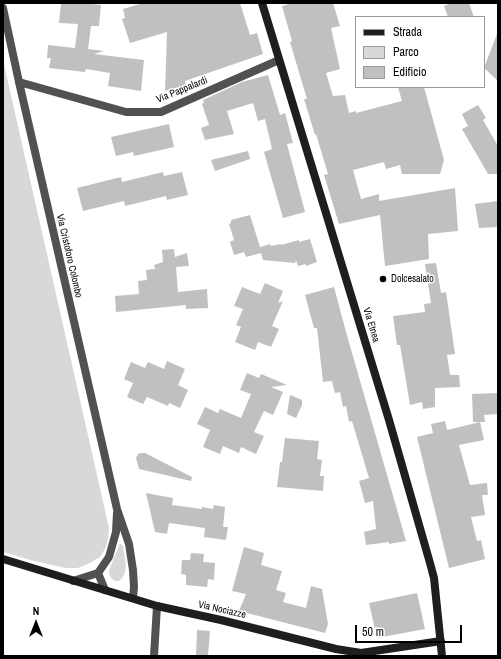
<!DOCTYPE html>
<style>
body{margin:0}
#map{position:relative;width:501px;height:659px;overflow:hidden;background:#fff;font-family:"Archivo Narrow",sans-serif}
canvas{display:block}
.frame{position:absolute;inset:0;border:4px solid #000;pointer-events:none}
.legend{position:absolute;left:355px;top:16px;width:130px;height:72px;box-sizing:border-box;background:#fff;border:1px solid #999;margin:0;padding:5px 7px;list-style:none;font-size:12px;color:#000}
.legend li{display:flex;align-items:center;gap:8px;height:20px}
.legend b{width:20px;border:1px solid #999}
.north{position:absolute;left:16px;top:603px;width:40px;height:40px;-webkit-text-stroke:3px #fff;paint-order:stroke;rotate:0deg;font-size:11px;font-weight:700;line-height:16px;text-align:center;color:#000}
.north::after{content:'';display:block;margin:auto;width:14px;height:18px;background:#000;clip-path:polygon(50% 0,100% 100%,50% 72%,0 100%)}
.scale{position:absolute;left:355px;top:625px;width:107px;height:18px;box-sizing:border-box;border:2px solid #000;border-top:0;padding-left:5px;font-size:12px;line-height:14px;white-space:nowrap;color:#000;-webkit-text-stroke:3px #fff;paint-order:stroke}
</style>
<div id="map">
<canvas width="501" height="659"></canvas>
<div class="frame"></div>
<ul class="legend">
<li><b style="height:5px;background:#1e1e1e"></b>Strada</li>
<li><b style="height:11px;background:#d8d8d8"></b>Parco</li>
<li><b style="height:11px;background:#c0c0c0"></b>Edificio</li>
</ul>
<div class="north">N</div>
<div class="scale">50 m</div>
</div>
<script>
const ctx = document.querySelector('canvas').getContext('2d');
ctx.lineJoin = 'round';
function fillPath(path, color) { ctx.fillStyle = color; ctx.fill(path, 'evenodd'); }
const toPath = rows => new Path2D(rows.map(r => 'M' + r).join(''));
function stroke(path, color, width, dash) { ctx.strokeStyle = color; ctx.lineWidth = width; ctx.lineCap = dash ? 'butt' : 'round'; ctx.setLineDash(dash || []); ctx.stroke(path); }
function write(font, color, halo, rows, align = 'center') {
  ctx.font = font + ' "Archivo Narrow",sans-serif'; ctx.lineWidth = 3; ctx.setLineDash([]); ctx.textBaseline = 'middle'; ctx.strokeStyle = halo; ctx.fillStyle = color; for (const [text, x, y, turn = 0] of rows) {
    ctx.save(); ctx.translate(x, y); ctx.rotate((+turn || 0) * Math.PI / 180); ctx.textAlign = isNaN(turn) ? turn : align; if (halo) ctx.strokeText(text, 0, 0); ctx.fillText(text, 0, 0); ctx.restore();
  }
}
const green = toPath([
 [3,60,109,528,108,538,106,547,100,557,90,563,78,568,66,568,34,561,3,552],
 [120,543,123,546,126,565,125,572,123,577,119,581,115,581,111,578,109,573,109,570]
]);
const building = toPath([
 [61,3,84,3,101,5,99,26,91,26,88,49,104,51,94,54,144,60,141,91,108,86,110,73,86,69,85,72,49,68,51,58,47,58,48,45,75,48,78,24,59,23],
 [143,3,240,3,250,35,257,33,263,54,185,81,186,85,165,91,167,32,130,43,122,19,125,18,123,9],
 [292,3,333,3,340,26,331,28,340,69,326,73,333,96,345,95,349,113,356,111,356,113,402,101,398,87,424,87,444,160,440,174,402,174,400,165,386,169,384,162,353,170,361,199,379,194,379,201,455,188,458,231,428,234,429,259,385,266,380,215,339,224,324,175,328,174,316,134,315,135,304,99,307,99,290,42,292,41,282,6],
 [452,3,469,3,474,17,448,17,444,6],
 [497,34,498,34,498,81,484,68],
 [268,75,280,115,285,113,293,143,287,144,305,212,283,218,264,152,272,149,265,119,258,121,253,103,227,111,234,134,205,140,201,128,209,125,202,104,204,103,203,100,242,82],
 [478,105,486,118,483,120,498,146,498,174,488,174,462,129,468,126,462,114],
 [169,124,174,147,134,156,133,152,116,156,111,137],
 [248,151,250,159,215,171,211,160],
 [163,172,164,176,182,172,188,195,167,200,166,196,125,206,124,201,83,211,77,188,121,177,122,182],
 [498,201,498,227,479,228,475,204],
 [250,215,260,247,270,244,271,246,281,244,281,245,299,240,299,242,310,239,317,262,306,266,306,264,298,266,296,260,295,263,263,260,261,253,246,257,244,252,234,255,230,242,234,240,229,224,231,223,231,220],
 [174,249,175,257,187,253,189,266,176,267,178,292,207,289,208,308,186,309,186,305,116,312,115,296,139,294,138,281,147,280,146,270,155,269,154,265,163,262,162,250],
 [436,263,441,293,446,292,455,354,447,355,450,375,459,375,460,387,435,388,435,407,423,409,422,402,410,405,400,345,397,345,393,316,425,312,424,304,431,303,425,264],
 [265,283,283,291,278,303,283,301,272,326,279,329,271,347,258,342,255,350,235,342,241,327,236,325,243,309,234,306,242,287,260,294],
 [334,287,346,332,406,541,389,544,389,542,366,545,364,532,376,529,373,501,365,503,359,481,369,478,352,421,349,422,346,406,343,407,340,392,335,393,332,381,323,382,317,328,314,328,305,295],
 [167,361,185,369,178,385,188,390,180,408,169,403,168,406,147,397,143,404,127,397,133,383,124,379,131,362,145,368,148,362,164,369],
 [247,373,259,378,261,374,287,385,271,387,283,392,273,415,264,411,254,432,264,436,256,454,241,447,239,453,223,446,220,454,203,447,210,430,197,424,205,407,218,413,220,409,241,418,251,394,240,390],
 [498,393,498,414,484,415,485,422,480,422,484,440,459,445,470,485,487,483,488,495,482,495,485,515,471,517,477,541,481,540,485,559,449,568,417,437,433,433,431,424,445,421,447,430,480,422,473,422,472,394],
 [290,395,302,400,302,405,296,418,287,414],
 [285,438,319,441,317,459,322,460,320,476,324,476,323,491,277,487,280,462,282,462],
 [141,453,145,453,192,477,191,481,139,469,136,458,138,454],
 [146,493,173,498,172,505,202,509,202,507,213,509,214,505,225,507,223,527,228,527,226,540,204,537,205,528,169,523,167,534,155,532],
 [244,547,264,553,261,565,282,571,276,590,286,593,283,602,306,608,311,586,322,589,328,624,325,633,239,611,246,594,232,591],
 [191,553,204,554,203,562,215,563,214,580,208,579,207,587,186,585,186,575,181,574,182,560,190,560],
 [417,593,425,629,377,638,369,603],
 [197,630,210,631,208,656,196,656]
]);
const street = toPath([
 [3,8,19,82,117,509,129,544,133,570,134,587,133,598],
 [19,82,126,112,161,112,279,60],
 [98,573,105,590],
 [73,581,98,573,109,557,116,532,117,513],
 [154,656,157,606]
]);
const secondary = toPath([
 [262,3,389,420,430,563,434,578,442,656],
 [3,559,157,606,221,620,336,649,361,653,441,641]
]);
const markers = [
 [383,279,4,"#000"]
];
const streetNames = [
 ["Via Pappalardi",182,90,-22],
 ["Via Cristoforo Colombo",69,256,77],
 ["Via Etnea",371,325,73],
 ["Via Nociazze",222,610,13]
];
const poiNames = [
 ["Dolcesalato",391,279]
];
fillPath(green, '#d8d8d8');
fillPath(building, '#c0c0c0');
stroke(street, '#515151', 8);
stroke(secondary, '#1e1e1e', 8);
for (const [x, y, r, color] of markers) { const dot = new Path2D(); dot.arc(x, y, r, 0, 2 * Math.PI); ctx.fillStyle = color; ctx.fill(dot); stroke(dot, '#fff', 1.5); }
write('10px', '#000', '#fff', streetNames);
write('10px', '#000', '#fff', poiNames, 'left');
</script>
